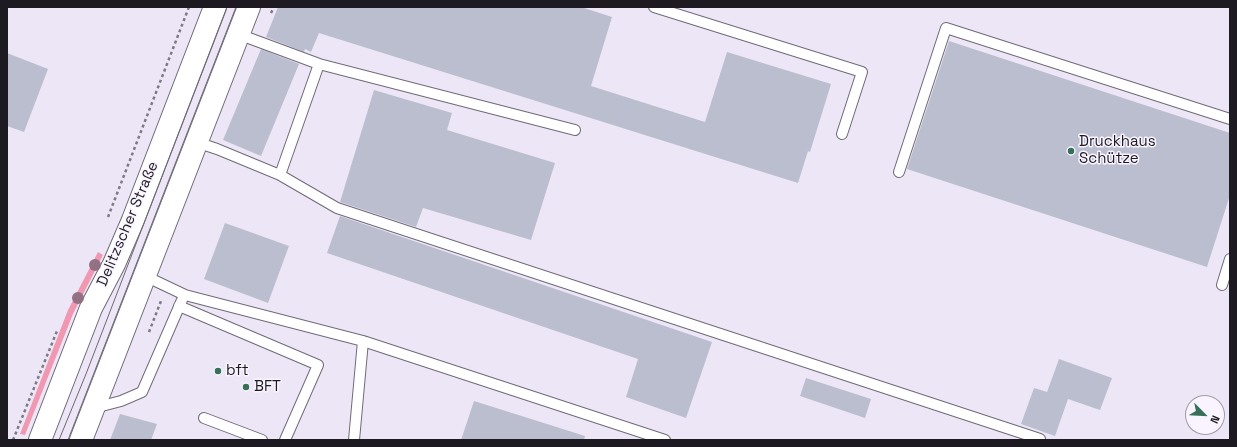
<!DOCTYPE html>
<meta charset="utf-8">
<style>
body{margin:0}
#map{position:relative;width:1237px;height:447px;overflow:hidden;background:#ede6f6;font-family:"Space Grotesk",sans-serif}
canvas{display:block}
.frame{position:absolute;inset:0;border:8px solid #1d1b21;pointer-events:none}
.north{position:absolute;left:1185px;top:395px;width:40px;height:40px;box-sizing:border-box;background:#f9f4ff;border:1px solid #a19da6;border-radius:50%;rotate:114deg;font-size:11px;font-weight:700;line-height:16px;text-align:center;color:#1d1b21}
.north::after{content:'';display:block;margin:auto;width:14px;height:18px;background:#367059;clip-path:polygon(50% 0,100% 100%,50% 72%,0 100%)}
</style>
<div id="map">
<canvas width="1237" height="447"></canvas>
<div class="frame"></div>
<div class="north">N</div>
</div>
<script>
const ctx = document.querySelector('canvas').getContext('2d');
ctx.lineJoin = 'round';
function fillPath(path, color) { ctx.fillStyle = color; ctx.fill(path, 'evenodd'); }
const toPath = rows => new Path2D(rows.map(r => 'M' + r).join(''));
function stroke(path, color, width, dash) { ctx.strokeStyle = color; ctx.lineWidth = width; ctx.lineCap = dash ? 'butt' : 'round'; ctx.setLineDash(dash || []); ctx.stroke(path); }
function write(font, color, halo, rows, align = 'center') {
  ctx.font = font + ' "Space Grotesk",sans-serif'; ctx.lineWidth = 3; ctx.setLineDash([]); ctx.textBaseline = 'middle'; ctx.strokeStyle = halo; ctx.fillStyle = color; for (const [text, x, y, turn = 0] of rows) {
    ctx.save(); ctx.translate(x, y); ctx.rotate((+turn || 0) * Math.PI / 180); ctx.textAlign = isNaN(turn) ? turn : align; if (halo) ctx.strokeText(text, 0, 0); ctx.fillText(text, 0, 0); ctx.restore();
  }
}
const green = toPath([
 [98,252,103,255,73,314,25,435,20,434,68,310]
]);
const building = toPath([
 [278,7,581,7,612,17,591,86,705,122,727,52,831,84,810,152,808,151,798,183,319,33,311,52,305,49,304,52,266,37],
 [949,41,1230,133,1230,195,1207,267,907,169],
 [261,49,299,64,261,156,223,140],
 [7,53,48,69,24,132,7,126],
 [374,90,452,113,447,130,555,163,531,240,423,208,416,227,340,202],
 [340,216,712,342,686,418,626,397,638,359,327,253],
 [225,223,289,246,268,303,204,279],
 [1059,359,1112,378,1100,410,1068,399,1055,436,1021,424,1034,388,1047,392],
 [806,378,871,399,865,418,800,396],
 [474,401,585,436,584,440,461,440],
 [120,414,157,424,151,440,110,440]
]);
const path = toPath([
 [271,13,274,7],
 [108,217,189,7],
 [149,332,161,301],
 [13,440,57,331]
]);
const service = toPath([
 [654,7,862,72,842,134],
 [238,34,319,64,280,175],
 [319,64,575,130],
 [196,142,217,149,280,175,337,208,1040,439],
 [899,172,946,28,1230,119],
 [145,276,185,295,363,341,665,440],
 [1222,285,1230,259],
 [179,306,318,365,285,440],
 [94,408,121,401,142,392,182,300],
 [204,418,262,440],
 [354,440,363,341]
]);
const secondary = toPath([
 [40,440,91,308,114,264,133,220,215,7],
 [81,440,249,7]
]);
const tram = toPath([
 [59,440,86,374,227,7],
 [68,440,236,7]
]);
const trees = [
 [95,265],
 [78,298]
];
const markers = [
 [1071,151,4,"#367059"],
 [218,371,4,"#367059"],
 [246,387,4,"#367059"]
];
const poiNames = [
 ["Druckhaus",1079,142],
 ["Schütze",1079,159],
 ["bft",226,371],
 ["BFT",254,387]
];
const streetNames = [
 ["Delitzscher Straße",128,224,-67]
];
fillPath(green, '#f098b2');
fillPath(building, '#bbbecf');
stroke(service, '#706a78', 12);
stroke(secondary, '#706a78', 24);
stroke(path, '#7e7a85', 2.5, [3, 3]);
stroke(service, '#fff', 10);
stroke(secondary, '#fff', 22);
stroke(tram, '#6d6973', 1);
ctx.fillStyle = '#947085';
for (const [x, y] of trees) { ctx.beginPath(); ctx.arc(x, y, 6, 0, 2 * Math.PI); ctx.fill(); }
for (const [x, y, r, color] of markers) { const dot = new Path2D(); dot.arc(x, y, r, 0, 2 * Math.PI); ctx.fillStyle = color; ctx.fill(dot); stroke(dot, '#f9f4ff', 1.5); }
write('15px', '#1d1b21', '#f9f4ff', poiNames, 'left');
write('15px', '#1d1b21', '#f9f4ff', streetNames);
</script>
